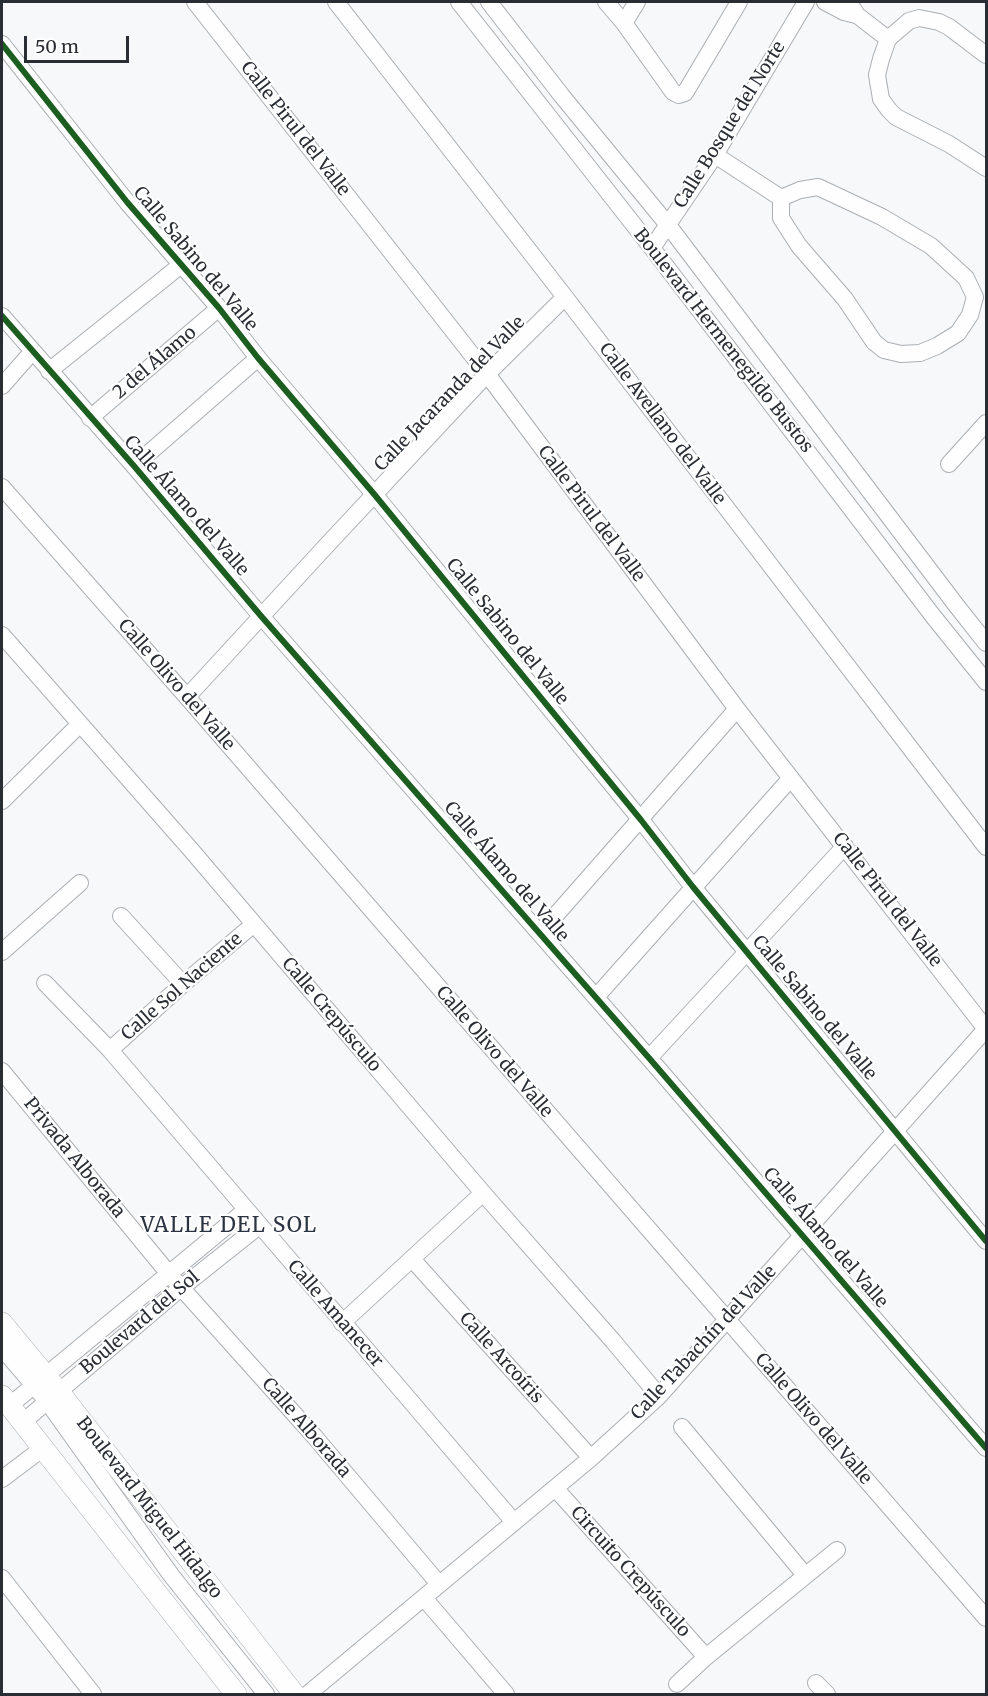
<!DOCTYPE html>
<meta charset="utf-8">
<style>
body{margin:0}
#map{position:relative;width:988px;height:1696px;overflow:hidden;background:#f6f8fa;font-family:Merriweather,serif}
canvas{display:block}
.frame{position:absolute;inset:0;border:3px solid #292d34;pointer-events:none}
.scale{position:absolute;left:24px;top:36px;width:105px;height:27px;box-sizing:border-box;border:3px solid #292d34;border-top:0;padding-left:8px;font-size:18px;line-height:21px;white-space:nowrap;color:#292d34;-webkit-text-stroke:4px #fff;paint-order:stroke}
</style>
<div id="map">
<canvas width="988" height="1696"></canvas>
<div class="frame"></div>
<div class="scale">50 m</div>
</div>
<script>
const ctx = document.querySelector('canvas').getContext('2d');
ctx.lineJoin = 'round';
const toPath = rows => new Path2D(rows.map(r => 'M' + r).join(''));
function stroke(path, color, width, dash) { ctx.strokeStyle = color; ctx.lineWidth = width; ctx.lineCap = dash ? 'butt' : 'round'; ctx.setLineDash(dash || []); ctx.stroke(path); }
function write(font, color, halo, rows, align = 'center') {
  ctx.font = font + ' Merriweather,serif'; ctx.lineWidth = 4.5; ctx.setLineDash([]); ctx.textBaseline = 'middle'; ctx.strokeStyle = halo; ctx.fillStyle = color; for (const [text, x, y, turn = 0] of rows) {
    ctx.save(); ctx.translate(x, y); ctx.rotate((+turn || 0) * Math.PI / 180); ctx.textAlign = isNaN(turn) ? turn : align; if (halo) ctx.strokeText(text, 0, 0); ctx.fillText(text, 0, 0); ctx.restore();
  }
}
const minor = toPath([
 [195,2,487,374,737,709,986,1029],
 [336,2,565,297,986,847],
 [459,2,652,248,933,616,986,682],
 [489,2,562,96,668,225,956,605,986,643],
 [606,2,624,23,673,92,679,95,685,93,739,2],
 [825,2,844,12,856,15],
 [846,2,850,4,857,15,888,39],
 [624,23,637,2],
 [2,44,127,202,219,308,258,358,374,494,641,820,693,887,986,1241],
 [986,55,949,27,939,22,919,18,909,21,888,39,881,59,877,75,881,99,889,110,896,117,949,144,986,168],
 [715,155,781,198],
 [818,187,882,217,931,246,966,278,975,297,970,315,958,333,937,346,920,353,901,354,884,350,874,342,845,299,799,246,781,218,781,198,800,190,818,187],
 [652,248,715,155,806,2],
 [2,316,134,466,261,616,649,1058,986,1448],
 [49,371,181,265],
 [2,386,32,352],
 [90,418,219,308],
 [949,464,986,423],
 [134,466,258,358],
 [2,487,187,697,986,1618],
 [2,635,192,851,483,1193,613,1341,659,1396],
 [187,697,327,545,487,374,565,297],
 [2,801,80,724],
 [121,916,183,984],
 [540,933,737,709],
 [2,952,80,883],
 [45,983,110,1050,514,1522],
 [596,997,791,778],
 [110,1050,183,984,254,924],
 [649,1058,845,846],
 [2,1071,169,1274,314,1436,439,1584],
 [412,1259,591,1458],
 [342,1323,483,1193],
 [2,1348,47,1401,171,1575,266,1694],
 [9,1406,246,1210],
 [23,1422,181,1288,259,1226],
 [682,1427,805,1575],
 [2,1479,43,1448],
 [555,1488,706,1657],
 [2,1578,93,1694],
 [424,1598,506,1694],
 [816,1683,827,1694],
 [677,1684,706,1657,837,1550],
 [308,1694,591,1458,659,1396,986,1029]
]);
const major = toPath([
 [2,1323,59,1392,294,1694],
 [2,1396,236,1694]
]);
const cycleway = toPath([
 [2,44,127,202,219,308,258,358,374,494,641,820,693,887,986,1241],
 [2,316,134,466,261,616,649,1058,986,1448]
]);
const streetNames = [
 ["Calle Bosque del Norte",730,125,-58],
 ["Calle Pirul del Valle",295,129,52],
 ["Calle Sabino del Valle",195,259,50],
 ["Boulevard Hermenegildo Bustos",723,341,52],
 ["2 del Álamo",155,363,-40],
 ["Calle Jacaranda del Valle",450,394,-46],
 ["Calle Avellano del Valle",662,424,53],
 ["Calle Álamo del Valle",186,506,49],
 ["Calle Pirul del Valle",591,514,53],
 ["Calle Sabino del Valle",507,632,51],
 ["Calle Olivo del Valle",176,685,49],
 ["Calle Álamo del Valle",506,872,49],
 ["Calle Pirul del Valle",887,900,52],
 ["Calle Sol Naciente",182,987,-41],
 ["Calle Sabino del Valle",814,1008,50],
 ["Calle Crepúsculo",331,1015,50],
 ["Calle Olivo del Valle",494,1052,49],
 ["Privada Alborada",74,1158,51],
 ["Calle Álamo del Valle",825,1238,49],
 ["Calle Amanecer",335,1314,49],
 ["Boulevard del Sol",140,1323,-40],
 ["Calle Tabachín del Valle",704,1343,-47],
 ["Calle Arcoíris",501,1358,48],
 ["Calle Olivo del Valle",813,1419,49],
 ["Calle Alborada",306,1428,49],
 ["Boulevard Miguel Hidalgo",149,1508,52],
 ["Circuito Crepúsculo",630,1572,48]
];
const quarterNames = [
 ["VALLE DEL SOL",229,1226]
];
stroke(minor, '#abaeb2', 18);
stroke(major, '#abaeb2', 22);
stroke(minor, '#fefefe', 16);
stroke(major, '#fefefe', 21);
stroke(cycleway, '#1b5e20', 6);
write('18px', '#292d34', '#fff', streetNames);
ctx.letterSpacing = '1.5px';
write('21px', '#2c3342', '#fff', quarterNames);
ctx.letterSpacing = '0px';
</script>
